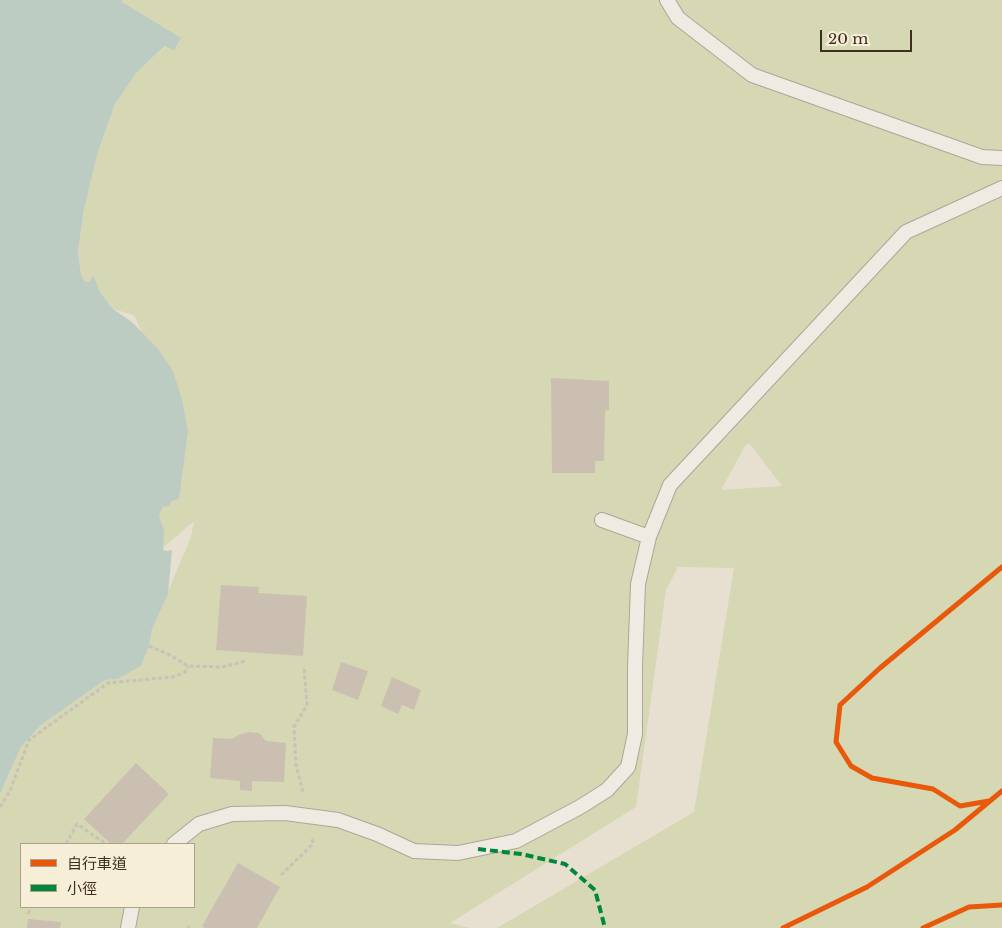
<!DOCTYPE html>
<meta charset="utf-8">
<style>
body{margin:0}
#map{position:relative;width:1002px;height:928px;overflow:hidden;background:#e7e0d1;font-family:"Libre Baskerville","Noto Sans TC",serif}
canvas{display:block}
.legend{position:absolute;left:20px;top:843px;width:175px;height:65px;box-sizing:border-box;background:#f7eed8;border:1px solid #ada18e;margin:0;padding:6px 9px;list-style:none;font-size:15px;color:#3d2e20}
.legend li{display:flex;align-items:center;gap:10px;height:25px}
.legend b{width:25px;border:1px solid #ada18e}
.scale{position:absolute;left:820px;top:30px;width:92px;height:22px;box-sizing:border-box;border:2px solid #3d2e20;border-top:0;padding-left:6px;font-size:15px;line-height:18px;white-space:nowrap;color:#3d2e20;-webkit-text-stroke:4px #f7eed8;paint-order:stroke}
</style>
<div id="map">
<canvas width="1002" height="928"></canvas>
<ul class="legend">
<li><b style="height:6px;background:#e8590c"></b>自行車道</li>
<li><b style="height:6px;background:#00873e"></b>小徑</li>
</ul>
<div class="scale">20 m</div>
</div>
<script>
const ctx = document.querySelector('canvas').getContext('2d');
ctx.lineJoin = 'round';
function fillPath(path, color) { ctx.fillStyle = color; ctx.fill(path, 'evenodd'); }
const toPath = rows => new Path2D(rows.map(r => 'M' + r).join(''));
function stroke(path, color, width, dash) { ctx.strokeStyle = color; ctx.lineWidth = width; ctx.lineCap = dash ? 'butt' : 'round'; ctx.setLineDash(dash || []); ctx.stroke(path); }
const green = toPath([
 [122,0,1002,0,1002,928,497,928,694,812,734,568,678,567,666,590,636,807,450,923,470,928,0,928,0,794,21,747,41,725,105,680,118,679,141,666,149,646,152,629,191,537,194,521,157,553,163,379,134,315,113,309,100,292,93,276,90,281,85,282,81,275,78,252,84,209,98,152,115,104,137,72,166,46,121,2],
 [749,443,782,486,721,490,745,446],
 [21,844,194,844,194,907,21,907]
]);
const water = toPath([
 [0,0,122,0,122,2,181,38,174,50,165,46,137,72,115,104,98,152,84,209,78,252,81,275,85,282,90,281,93,275,100,292,113,309,132,322,158,349,173,371,182,400,188,431,179,499,172,501,169,506,163,507,161,510,159,517,164,530,163,550,167,551,172,550,168,594,152,629,149,646,141,666,118,679,105,680,41,725,21,747,0,794]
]);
const building = toPath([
 [551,378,609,381,609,410,605,411,604,461,595,461,595,473,552,473],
 [221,585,259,587,258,593,307,596,303,656,216,650],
 [341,662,368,671,358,700,332,690],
 [392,677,421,690,414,710,402,705,398,714,381,706],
 [248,732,259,733,266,741,286,743,284,782,252,781,252,791,240,790,240,781,210,778,213,738,232,739,239,735],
 [136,763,169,794,122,844,111,844,84,819],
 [238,863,280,887,257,928,205,928,202,926],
 [28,919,61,922,60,928,27,928]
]);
const path = toPath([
 [149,646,170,655,188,666,222,667,246,661],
 [303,792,296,765,294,727,307,705,304,666],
 [0,807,10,791,29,740,108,683,173,677,185,672,188,666],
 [66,844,77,824,106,844],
 [281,875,313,844,312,839],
 [28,914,31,907],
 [188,928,189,926]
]);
const service = toPath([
 [667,0,678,18,752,75,982,157,1002,158],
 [602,520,649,537],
 [174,844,199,824,232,814,285,813,338,820,377,834,414,851,458,853,516,841,580,807,607,790,628,767,635,734,635,667,638,584,649,537,670,485,906,232,1002,188],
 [128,928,132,907]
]);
const quiet = toPath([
 [478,849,521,854,565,864,595,890,605,928]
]);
const cycleway = toPath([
 [989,801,960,806,933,789,872,778,851,766,836,742,840,705,880,668,1002,567],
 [783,928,867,887,955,830,1002,791],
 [923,928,969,907,1002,905]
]);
fillPath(green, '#d6d7b3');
fillPath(water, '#bcccc2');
fillPath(building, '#cbbfb2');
stroke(service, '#ada599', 16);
stroke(path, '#c8c2b9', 3, [4, 2.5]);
stroke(service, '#efebe3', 14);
stroke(quiet, '#00873e', 4, [8, 4]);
stroke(cycleway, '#e8590c', 5);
</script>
